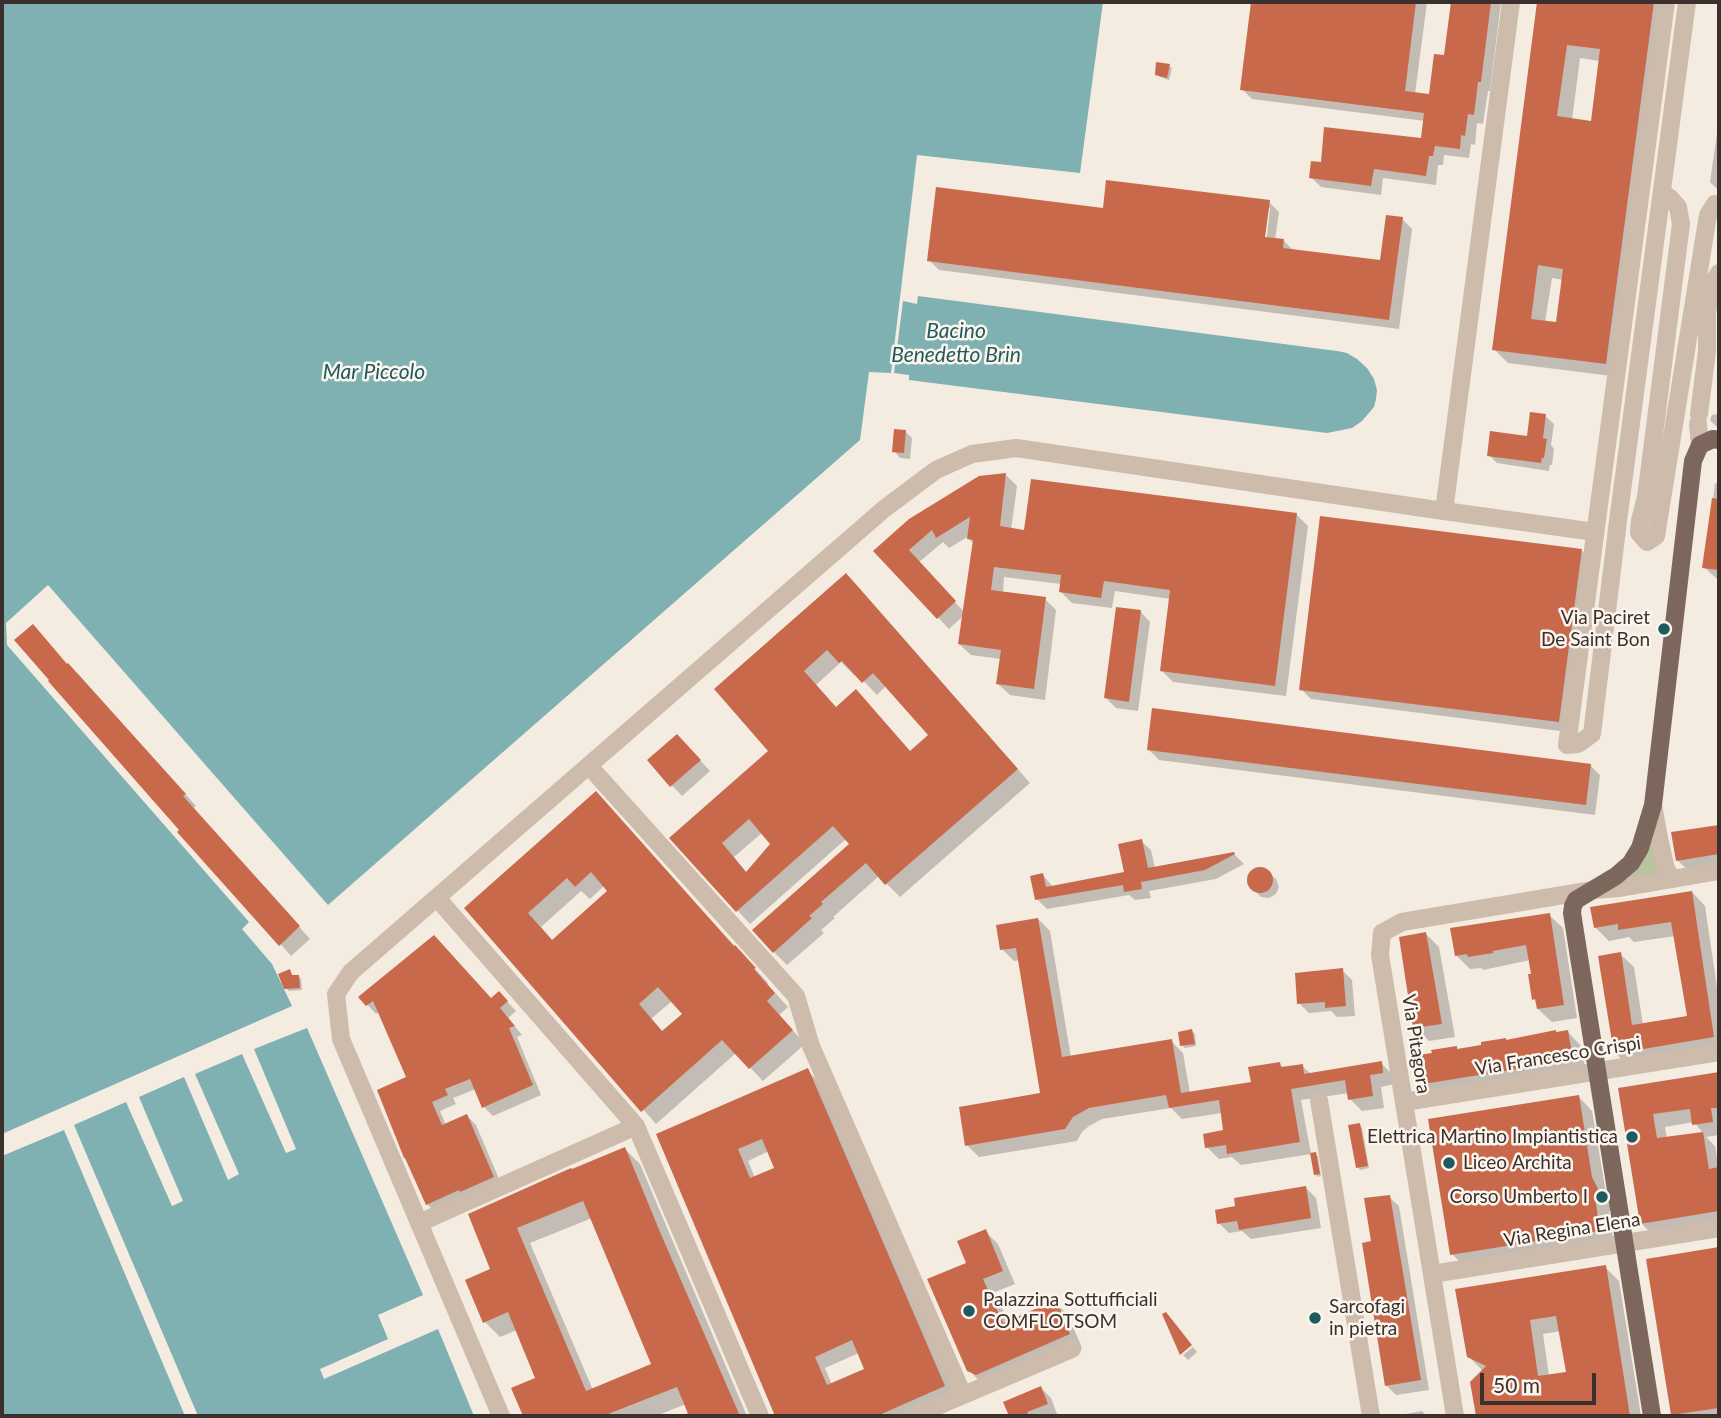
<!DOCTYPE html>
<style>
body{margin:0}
#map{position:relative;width:1721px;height:1418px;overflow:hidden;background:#f4ebe1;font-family:Lato,sans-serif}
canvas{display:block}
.frame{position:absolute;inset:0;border:4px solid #3b302b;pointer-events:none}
.scale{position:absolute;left:1480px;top:1373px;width:116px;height:32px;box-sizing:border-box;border:4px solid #3b302b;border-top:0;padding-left:9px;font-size:21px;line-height:24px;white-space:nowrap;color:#3b302b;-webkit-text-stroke:5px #fbf5ee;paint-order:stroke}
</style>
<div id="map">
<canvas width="1721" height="1418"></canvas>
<div class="frame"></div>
<div class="scale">50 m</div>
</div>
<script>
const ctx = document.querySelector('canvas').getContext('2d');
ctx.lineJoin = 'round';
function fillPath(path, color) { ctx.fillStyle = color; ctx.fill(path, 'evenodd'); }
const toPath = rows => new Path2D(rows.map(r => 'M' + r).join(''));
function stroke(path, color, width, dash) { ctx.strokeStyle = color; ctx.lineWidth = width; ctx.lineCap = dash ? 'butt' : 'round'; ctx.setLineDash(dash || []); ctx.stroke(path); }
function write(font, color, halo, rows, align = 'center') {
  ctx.font = font + ' Lato,sans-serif'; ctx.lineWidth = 5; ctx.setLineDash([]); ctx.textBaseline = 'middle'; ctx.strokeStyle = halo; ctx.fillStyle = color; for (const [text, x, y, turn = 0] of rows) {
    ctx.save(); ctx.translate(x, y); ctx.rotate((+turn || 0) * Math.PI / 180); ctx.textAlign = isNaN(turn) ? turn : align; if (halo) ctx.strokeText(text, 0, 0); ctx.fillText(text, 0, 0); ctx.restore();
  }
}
const green = toPath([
 [1650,835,1663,874,1626,878]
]);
const water = toPath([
 [2,2,1103,2,1080,173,917,155,891,373,869,372,860,440,328,905,48,585,6,623,7,645,249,922,242,929,272,964,292,1006,2,1134],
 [918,296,1337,351,1347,353,1357,359,1367,368,1374,379,1377,390,1376,399,1374,407,1362,421,1352,428,1327,433,909,380,909,375,894,373,903,301,917,304],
 [307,1028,423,1295,378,1315,388,1339,320,1369,324,1379,438,1329,474,1416,198,1416,74,1125,126,1102,172,1206,183,1201,139,1097,184,1077,228,1180,239,1174,195,1074,242,1054,286,1153,296,1149,254,1049],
 [64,1130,185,1416,2,1416,2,1156]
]);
const shadow = toPath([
 [1253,2,1427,2,1415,94,1431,96,1445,57,1452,2,1501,2,1490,91,1488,91,1483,124,1477,123,1475,145,1471,144,1469,158,1444,155,1443,165,1438,165,1436,185,1383,178,1381,195,1321,187,1311,177,1322,164,1422,140,1425,121,1252,99,1242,89],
 [1538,2,1660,2,1620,377,1508,363,1494,349],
 [1580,58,1600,61,1592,123,1572,120],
 [1552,278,1564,280,1558,324,1545,322],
 [1169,66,1172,68,1169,80,1160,77,1157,74],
 [1718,126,1719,126,1719,191,1710,182],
 [1269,202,1279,212,1275,240,1284,241,1294,251,1382,262,1402,219,1412,229,1399,329,939,270,929,260,1104,210],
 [1267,208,1270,208,1266,246,1262,245],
 [1719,414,1719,429,1710,420,1712,415],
 [1545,416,1554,424,1551,445,1554,449,1552,465,1550,465,1549,471,1497,463,1489,455,1529,438],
 [906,432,912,438,910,459,900,458,894,451],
 [1006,475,1017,486,1011,530,1026,531,1297,515,1308,526,1286,696,1173,682,1161,670,1171,599,1115,591,1112,608,1072,603,1061,592,1061,584,1004,577,1003,593,1045,599,1056,610,1045,700,1010,695,998,684,1001,659,971,655,959,644,963,616,949,629,875,551],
 [969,536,969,539,974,544,964,612,919,562,943,542,949,548],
 [1719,481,1719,581,1704,567,1715,484],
 [1581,550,1591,561,1568,732,1311,699,1301,689],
 [859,588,1030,783,900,897,879,876,833,917,835,918,821,930,824,933,787,965,774,952,852,844,847,838,750,924,672,839,771,751,716,689],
 [841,662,854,675,856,673,877,695,887,685,931,735,911,752,869,705,837,709,816,685],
 [763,832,772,844,747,873,734,857],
 [1140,611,1150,622,1138,711,1116,708,1106,698],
 [68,666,80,676,196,806,193,808,310,939,291,956,182,830],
 [687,746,710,771,682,796,649,761],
 [1149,750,1590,765,1600,775,1595,815,1159,760],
 [596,794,768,983,767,984,788,1007,779,1015,805,1044,763,1081,736,1053,656,1124,466,908],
 [605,885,610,891,553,941,541,927,581,891,590,899],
 [672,1001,684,1014,663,1032,651,1019],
 [1719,826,1719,869,1691,873,1677,860,1673,833],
 [1141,841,1151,850,1155,868,1234,854,1244,864,1216,879,1149,891,1151,898,1135,900,1129,895,1047,909,1037,899,1043,875,1053,887,1127,874],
 [1257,868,1265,870,1276,879,1279,887,1276,894,1269,898,1261,897,1251,887,1248,880,1251,872],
 [1692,892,1705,906,1719,1001,1719,1051,1629,1066,1615,1053,1620,954,1634,967,1643,1025,1689,1018,1675,936,1634,942,1629,937,1609,941,1595,927],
 [1549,915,1563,928,1577,1018,1552,1022,1538,1009,1537,1002,1534,999,1530,960,1483,970,1481,968,1470,969,1456,955],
 [1038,919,1050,931,1071,1058,1171,1041,1183,1053,1190,1093,1253,1084,1279,1064,1284,1068,1302,1066,1311,1074,1381,1063,1393,1075,1394,1084,1381,1087,1384,1108,1362,1111,1350,1099,1349,1093,1301,1100,1311,1154,1241,1165,1232,1157,1219,1159,1207,1147,1225,1132,1222,1113,1182,1119,1171,1108,1102,1119,1089,1126,1082,1132,1077,1141,979,1157,967,1145,1042,1095,1020,960,1014,961,1002,949],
 [1426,934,1439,947,1455,1037,1429,1041,1415,1027],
 [1342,970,1352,980,1355,1016,1337,1017,1331,1011,1309,1013,1299,1003],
 [289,971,293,976,298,976,301,979,302,990,289,991,286,988],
 [499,993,516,1011,508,1018,522,1035,517,1037,541,1095,493,1116,484,1107,476,1089,453,1098,456,1104,440,1111,446,1125,467,1116,476,1125,502,1186,436,1213,427,1204,408,1078,380,1011,376,1014,360,997,491,1000],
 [1192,1031,1195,1034,1196,1046,1185,1048,1182,1045],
 [1568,1032,1581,1046,1586,1073,1438,1097,1424,1083,1456,1048,1458,1050],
 [808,1071,819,1082,956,1398,912,1416,777,1416,658,1135],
 [769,1151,777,1169,755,1178,748,1161],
 [859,1353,866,1370,832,1385,825,1368],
 [1719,1074,1719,1135,1706,1137,1715,1146,1719,1169,1719,1226,1654,1236,1641,1223,1620,1090],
 [1694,1122,1703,1133,1667,1139,1665,1127],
 [1578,1096,1592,1111,1606,1193,1615,1211,1609,1211,1614,1245,1466,1268,1452,1254],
 [1359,1125,1362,1128,1369,1168,1360,1170,1358,1167],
 [625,1149,640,1164,747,1416,681,1416,689,1412,686,1404,656,1416,524,1416,513,1389,537,1379,517,1330,500,1337,485,1322,493,1270,470,1214],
 [592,1218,653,1365,593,1390,530,1243],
 [1315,1154,1318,1156,1321,1176,1318,1177,1315,1174],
 [1305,1187,1316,1198,1321,1228,1251,1239,1242,1231,1229,1233,1219,1223],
 [1389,1197,1399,1206,1429,1390,1396,1395,1386,1385,1373,1243],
 [985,1231,998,1244,1015,1284,995,1292,1008,1322,1055,1302,1068,1315,1082,1348,990,1387,982,1384,969,1370,968,1263],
 [1719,1249,1719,1416,1674,1416,1672,1415,1648,1261],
 [1605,1267,1619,1281,1641,1416,1478,1416,1472,1383,1483,1371,1468,1356],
 [1561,1331,1568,1373,1549,1376,1543,1334],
 [1193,1347,1197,1352,1188,1360,1183,1355],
 [1041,1388,1051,1398,1057,1414,1051,1416,1011,1416,1005,1403],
 [1422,1411,1427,1416,1394,1416]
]);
const building = toPath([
 [1251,2,1416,2,1405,91,1429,94,1434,54,1444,55,1451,2,1491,2,1481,82,1478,82,1474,115,1468,114,1465,136,1461,135,1460,149,1435,146,1433,156,1429,156,1426,176,1374,169,1371,186,1309,178,1311,161,1321,162,1324,127,1421,138,1424,113,1240,90],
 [1537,2,1654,2,1606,364,1492,350],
 [1567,45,1600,49,1591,121,1557,116],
 [1538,265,1563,269,1556,322,1531,319],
 [1156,62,1170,64,1167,78,1155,75],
 [1106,180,1270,200,1265,237,1284,239,1283,248,1380,260,1386,215,1403,217,1389,320,927,261,936,187,1103,208],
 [1530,412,1546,414,1543,438,1547,439,1544,458,1542,458,1541,463,1487,456,1490,431,1527,436],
 [894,429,906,430,904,453,892,452],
 [1006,473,1000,526,1024,530,1031,479,1297,513,1275,686,1160,671,1170,590,1104,581,1101,598,1059,592,1061,575,994,567,991,590,1046,597,1034,689,996,684,1001,650,958,644,973,540,967,539,970,517,936,538,932,530,909,550,956,601,937,619,873,551,909,519,979,476],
 [1712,498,1719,499,1719,570,1702,568],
 [1320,516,1582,549,1559,722,1299,690],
 [846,573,1018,769,885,885,866,863,821,902,823,904,809,916,812,918,773,953,752,930,849,844,833,826,736,912,669,838,768,751,714,689],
 [827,650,839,663,842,661,862,683,873,673,928,735,910,751,856,689,836,707,804,671],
 [749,819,770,844,746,872,722,843],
 [1116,607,1141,610,1129,702,1104,698],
 [33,624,67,664,68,663,186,794,183,796,300,926,279,946,177,832,179,830,48,681,49,680,14,640],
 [1152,708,1591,764,1586,805,1147,750],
 [677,734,701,760,670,787,647,760],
 [596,791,734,946,735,945,756,968,754,969,775,993,767,1001,793,1030,749,1069,722,1040,641,1112,464,908],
 [591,872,607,891,552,940,528,913,567,878,575,887],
 [658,987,682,1014,662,1031,639,1004],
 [1719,825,1719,854,1676,861,1671,832],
 [1142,839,1148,868,1234,852,1235,854,1205,870,1141,882,1142,889,1124,892,1123,885,1035,900,1030,876,1043,873,1046,887,1124,872,1118,844],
 '1247 880a13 13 0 1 1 26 0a13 13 0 1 1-26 0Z',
 [1692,891,1714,1037,1614,1054,1598,956,1621,952,1632,1025,1687,1016,1671,922,1618,930,1618,924,1594,928,1590,907],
 [1550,913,1564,1005,1537,1009,1535,999,1532,1000,1528,974,1531,974,1526,945,1493,951,1493,953,1468,957,1467,954,1455,956,1450,928],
 [1038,918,1062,1057,1172,1039,1181,1093,1251,1082,1248,1067,1280,1062,1281,1067,1303,1064,1304,1074,1382,1061,1383,1073,1370,1075,1373,1096,1348,1100,1345,1080,1291,1089,1300,1142,1227,1154,1226,1145,1205,1148,1203,1134,1223,1130,1219,1100,1169,1108,1166,1095,1089,1108,1073,1117,1065,1129,965,1146,959,1107,1040,1093,1016,948,1000,950,996,925],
 [1426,932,1442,1024,1413,1028,1399,937],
 [434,935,491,998,499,991,508,1001,500,1008,515,1026,509,1028,533,1085,482,1108,470,1079,445,1089,448,1095,432,1102,442,1125,467,1114,494,1177,460,1192,459,1190,426,1205,405,1158,404,1158,377,1090,406,1077,373,1001,366,1006,358,997],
 [1343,968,1346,1006,1325,1008,1325,1002,1297,1004,1295,973],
 [290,969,292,975,299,975,300,988,284,989,278,974],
 [1192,1029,1195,1044,1180,1046,1178,1032],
 [1556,1030,1556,1032,1568,1030,1573,1060,1423,1084,1418,1055,1432,1053,1431,1050,1457,1046,1457,1049,1481,1045,1481,1042,1506,1038,1506,1040],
 [808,1068,945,1386,877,1416,775,1416,656,1134],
 [762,1139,774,1168,750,1178,738,1149],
 [852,1340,864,1369,827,1385,815,1357],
 [1719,1072,1719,1108,1711,1108,1713,1122,1692,1125,1690,1109,1653,1114,1657,1138,1703,1132,1709,1169,1719,1167,1719,1211,1640,1224,1618,1088],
 [1579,1095,1592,1177,1602,1197,1595,1197,1600,1231,1450,1255,1428,1119],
 [1360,1123,1368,1166,1356,1168,1348,1125],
 [625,1147,660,1232,740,1416,689,1416,677,1387,603,1416,523,1416,511,1388,535,1378,508,1312,483,1323,465,1280,490,1269,468,1214,571,1168,572,1169],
 [583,1201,651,1364,586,1391,517,1228],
 [1316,1152,1320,1174,1314,1175,1310,1153],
 [1306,1186,1311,1218,1239,1230,1237,1221,1217,1224,1215,1210,1235,1206,1234,1198],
 [1390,1195,1421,1380,1385,1386,1362,1243,1371,1241,1364,1198],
 [986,1229,1003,1271,983,1279,1003,1323,1056,1300,1070,1334,976,1375,967,1371,927,1279,966,1263,957,1241],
 [1719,1247,1719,1408,1671,1415,1646,1259],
 [1606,1265,1630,1416,1476,1416,1470,1382,1486,1366,1467,1357,1455,1289],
 [1556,1316,1566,1372,1538,1376,1530,1320],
 [1166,1312,1192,1345,1180,1355,1162,1314],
 [1041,1386,1048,1404,1027,1412,1029,1416,1009,1416,1003,1402]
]);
const minor = toPath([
 [1666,2,1567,745,1578,744,1592,734,1618,521,1687,2],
 [1662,193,1670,198,1678,207,1681,224,1646,497,1640,520,1639,533,1647,542,1656,536,1708,215,1715,204,1719,204],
 [1699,414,1707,351,1707,312,1713,283,1719,273],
 [1698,424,1700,445],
 [1444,511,1511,2],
 [589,766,796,996,811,1046,963,1395],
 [1653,805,1659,838,1666,869,1672,879],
 [437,898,636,1126,760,1416],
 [1319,1100,1371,1416],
 [1404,1102,1719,1052],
 [419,1223,636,1126],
 [1432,1274,1719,1228],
 [501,1416,341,1039,336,994,351,972,884,509,936,470,972,454,1016,448,1444,511,1595,532],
 [914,1416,1072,1349],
 [1455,1416,1380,955,1382,933,1402,922,1593,890,1620,888,1719,871]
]);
const major = toPath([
 [1652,1416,1572,913,1573,906,1576,900,1616,876,1631,863,1640,848,1653,805,1693,461,1700,445,1713,439,1719,440]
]);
const markers = [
 [1664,629,7,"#1f5a5e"],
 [1632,1137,7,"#1f5a5e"],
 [1449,1163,7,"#1f5a5e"],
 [1602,1197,7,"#1f5a5e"],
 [969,1311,7,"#1f5a5e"],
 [1315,1318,7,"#1f5a5e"]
];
const poiNames = [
 ["Via Paciret",1650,618],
 ["De Saint Bon",1650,640],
 ["Elettrica Martino Impiantistica",1618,1137],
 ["Liceo Archita",1463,1163,"left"],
 ["Corso Umberto I",1588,1197],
 ["Palazzina Sottufficiali",983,1300,"left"],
 ["COMFLOTSOM",983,1322,"left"],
 ["Sarcofagi",1329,1307,"left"],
 ["in pietra",1329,1329,"left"]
];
const streetNames = [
 ["Via Pitagora",1416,1044,81],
 ["Via Francesco Crispi",1558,1056,-9],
 ["Via Regina Elena",1572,1230,-9]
];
const waterNames = [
 ["Bacino",956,331],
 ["Benedetto Brin",956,355],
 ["Mar Piccolo",374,372]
];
fillPath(green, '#b8c4a0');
fillPath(water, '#7fb0b2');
fillPath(shadow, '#0003');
fillPath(building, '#c8694b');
stroke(minor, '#cdbbac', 18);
stroke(major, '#7d675c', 18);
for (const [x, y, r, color] of markers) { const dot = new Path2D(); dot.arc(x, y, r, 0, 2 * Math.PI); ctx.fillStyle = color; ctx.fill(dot); stroke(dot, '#fbf5ee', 2.5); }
write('19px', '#3b302b', '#fbf5ee', poiNames, 'right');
write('19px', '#3b302b', '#fbf5ee', streetNames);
write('italic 21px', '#1f5a5e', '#fbf5ee', waterNames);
</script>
